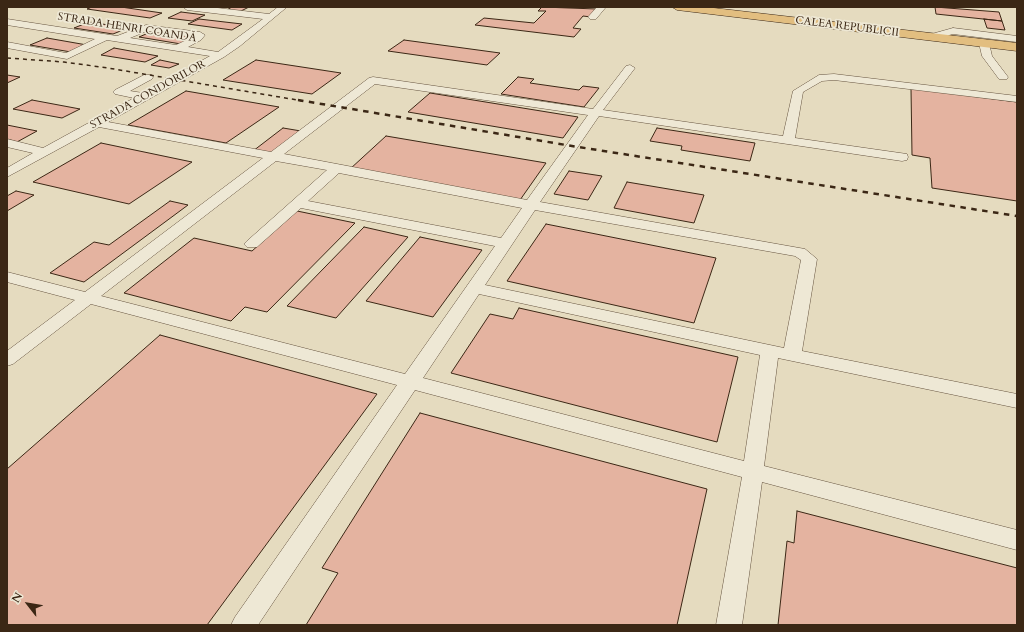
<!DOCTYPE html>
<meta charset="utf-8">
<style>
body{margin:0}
#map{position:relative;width:1024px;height:632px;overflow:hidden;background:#e5dbbf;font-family:Cardo,serif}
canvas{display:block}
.frame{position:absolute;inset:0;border:8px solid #3b2715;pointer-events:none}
.north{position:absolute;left:8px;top:584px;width:40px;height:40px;-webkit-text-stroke:3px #eee8d5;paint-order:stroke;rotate:301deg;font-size:11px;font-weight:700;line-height:16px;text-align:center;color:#3b2715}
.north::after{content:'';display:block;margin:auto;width:14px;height:18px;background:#3b2715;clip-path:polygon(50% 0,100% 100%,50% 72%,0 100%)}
</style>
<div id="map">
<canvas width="1024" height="632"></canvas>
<div class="frame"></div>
<div class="north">N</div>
</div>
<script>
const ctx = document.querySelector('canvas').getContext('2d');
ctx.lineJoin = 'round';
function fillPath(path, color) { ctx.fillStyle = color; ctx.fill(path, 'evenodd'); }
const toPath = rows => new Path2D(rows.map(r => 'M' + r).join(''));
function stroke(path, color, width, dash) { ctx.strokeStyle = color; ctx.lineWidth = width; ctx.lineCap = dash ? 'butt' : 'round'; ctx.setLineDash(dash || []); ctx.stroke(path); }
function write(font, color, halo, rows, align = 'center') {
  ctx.font = font + ' Cardo,serif'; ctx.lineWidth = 3.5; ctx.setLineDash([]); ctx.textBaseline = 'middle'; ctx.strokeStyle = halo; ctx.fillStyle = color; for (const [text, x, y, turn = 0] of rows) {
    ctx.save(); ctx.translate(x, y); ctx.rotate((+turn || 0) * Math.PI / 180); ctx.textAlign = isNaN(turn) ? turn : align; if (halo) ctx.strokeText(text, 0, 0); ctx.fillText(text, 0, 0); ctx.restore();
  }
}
const building = toPath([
 [92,7,121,7,162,13,150,18,87,9,92,7],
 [232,7,249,7,239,12,225,11,232,7],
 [542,7,597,9,591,17,583,16,573,28,581,29,574,37,475,25,484,18,534,23,546,11,538,11,542,7],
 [935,7,999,12,1002,21,936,14,935,7],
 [181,12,205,15,192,21,168,18,181,12],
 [199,19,242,24,232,30,188,24,199,19],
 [984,19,1002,21,1005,30,987,28,984,19],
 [89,22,128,28,113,34,74,28,89,22],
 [153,31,195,37,181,44,139,37,153,31],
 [47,38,87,45,71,52,30,45,47,38],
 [404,40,500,53,487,65,388,51,404,40],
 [114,48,158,56,145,62,101,55,114,48],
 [160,60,179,64,169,68,151,65,160,60],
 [256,60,341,73,312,94,223,80,256,60],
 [7,75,20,77,7,83,7,75],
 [518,77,534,79,530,83,579,90,583,86,599,88,584,107,501,94,518,77],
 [911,88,1017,102,1017,201,932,188,930,158,912,155,911,88],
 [186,91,279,107,226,143,128,125,186,91],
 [430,93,578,117,563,138,408,112,430,93],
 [32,100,80,109,62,118,13,109,32,100],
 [7,125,37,131,17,142,7,139,7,125],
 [283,128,301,131,271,154,253,151,283,128],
 [657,128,755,143,750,161,681,150,682,146,650,141,657,128],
 [386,136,546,163,520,200,350,169,386,136],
 [101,143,192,162,129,204,33,182,101,143],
 [569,171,602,176,588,200,554,194,569,171],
 [627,182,704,195,694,223,614,208,627,182],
 [16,191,34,195,7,211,7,196,16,191],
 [170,201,188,205,84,282,50,273,94,242,109,245,170,201],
 [297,211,355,223,267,312,245,307,231,321,124,293,194,238,252,251,297,211],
 [546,224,716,258,694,323,507,281,546,224],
 [364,227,408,237,336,318,287,306,364,227],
 [420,237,482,250,433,317,366,301,420,237],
 [519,308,738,357,717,442,451,373,490,314,513,319,519,308],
 [160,335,377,394,207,625,7,625,7,469,160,335],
 [420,413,707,489,677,625,306,625,338,573,322,568,420,413],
 [797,511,1017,568,1017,625,778,625,787,541,794,543,797,511]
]);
const minor = toPath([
 [183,7,209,7,269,14,278,7,287,7,240,46,224,57,108,122,271,152,369,78,373,77,593,109,626,66,630,65,635,68,603,110,783,136,793,91,819,75,834,74,1017,96,1017,102,834,80,822,81,803,92,795,138,907,154,908,157,907,160,902,161,599,116,540,202,805,249,817,259,802,351,1017,394,1017,408,778,358,764,466,1017,530,1017,550,762,482,742,625,716,625,742,477,415,390,258,625,231,625,235,617,397,385,91,304,13,364,7,366,7,351,75,300,7,282,7,272,85,292,263,158,99,127,7,177,7,168,33,153,7,147,7,139,43,148,134,98,115,94,113,92,115,90,144,75,152,75,153,77,152,79,130,91,143,93,210,56,107,40,67,59,7,48,7,42,66,53,95,39,7,25,7,19,117,36,146,25,200,32,205,35,201,40,188,47,218,52,263,19,187,10,183,7],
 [147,31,193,37,176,45,130,38,147,31],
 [375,84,588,115,527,200,284,154,375,84],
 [276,161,327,170,247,241,244,244,247,247,257,247,301,208,495,246,405,374,101,296,276,161],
 [339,173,522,208,501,238,308,201,339,173],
 [535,210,795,256,801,260,784,348,485,285,535,210],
 [479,294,760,355,744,461,423,378,479,294],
 [597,7,606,7,596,19,590,19,588,17,597,7],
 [953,28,1017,36,1017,42,953,34,931,40,926,37,928,35,953,28],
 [984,40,989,43,992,56,1008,77,1007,79,999,79,982,56,979,43,984,40]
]);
const major = toPath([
 [672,7,705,7,1017,43,1017,51,677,10,672,7]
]);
const railFar1 = toPath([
 [7,58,64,62,108,68,303,101]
]);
const rail = toPath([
 [298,100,572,146,1017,216]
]);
const farStreetnames = [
 ["CALEA REPUBLICII",847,27,7],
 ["STRADA HENRI COANDĂ",127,28,9],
 ["STRADA CONDORILOR",148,95,-29]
];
fillPath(building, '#e4b3a0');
stroke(building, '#3b2715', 1);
stroke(minor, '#665440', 1);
stroke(major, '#3b2715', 1);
fillPath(minor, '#eee8d5');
fillPath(major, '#e2be80');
stroke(railFar1, '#3b2715', 1.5, [4, 4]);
stroke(rail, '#3b2715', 2.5, [5.5, 5.5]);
write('11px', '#3b2715', '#eee8d5', farStreetnames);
</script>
